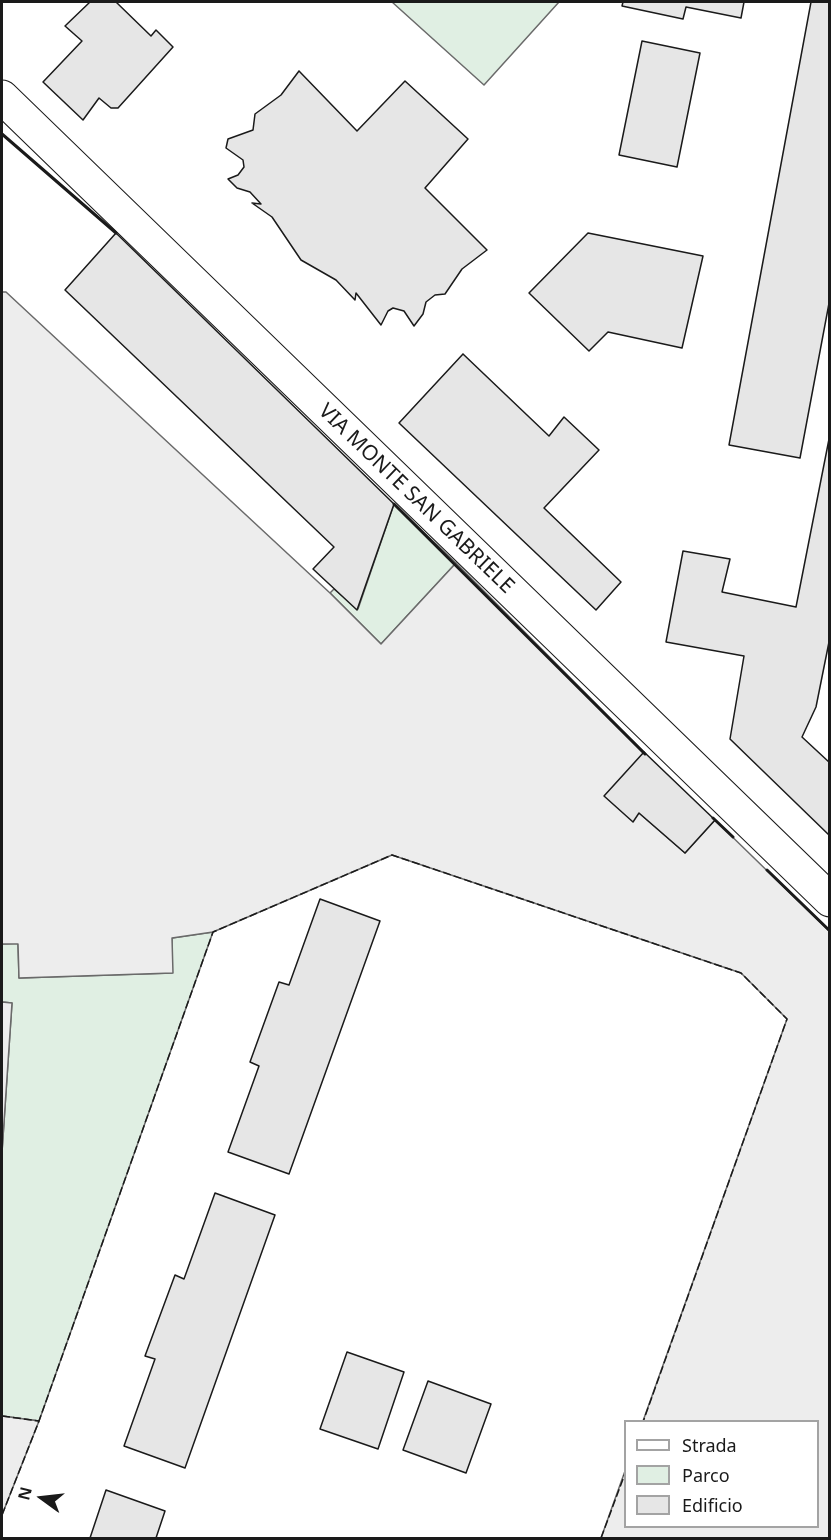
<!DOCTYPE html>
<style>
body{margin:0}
#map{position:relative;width:831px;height:1540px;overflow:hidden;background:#fff;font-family:"Noto Sans",sans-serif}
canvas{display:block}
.frame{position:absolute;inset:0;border:3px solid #1a1a1a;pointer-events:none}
.legend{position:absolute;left:624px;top:1420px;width:195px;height:108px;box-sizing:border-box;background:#fff;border:2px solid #a3a3a3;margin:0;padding:8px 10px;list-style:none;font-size:18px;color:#1a1a1a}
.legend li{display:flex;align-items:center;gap:12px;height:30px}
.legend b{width:30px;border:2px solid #a3a3a3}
.north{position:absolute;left:12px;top:1468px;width:60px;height:60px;-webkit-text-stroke:4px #fff;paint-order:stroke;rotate:285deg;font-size:16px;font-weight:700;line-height:24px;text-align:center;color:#1a1a1a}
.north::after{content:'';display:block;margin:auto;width:21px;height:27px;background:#1a1a1a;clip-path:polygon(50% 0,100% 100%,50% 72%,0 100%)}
</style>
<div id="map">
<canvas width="831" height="1540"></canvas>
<div class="frame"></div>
<ul class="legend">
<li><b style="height:8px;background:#fff"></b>Strada</li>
<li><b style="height:16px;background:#e0efe3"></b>Parco</li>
<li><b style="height:16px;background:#e6e6e6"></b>Edificio</li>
</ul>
<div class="north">N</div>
</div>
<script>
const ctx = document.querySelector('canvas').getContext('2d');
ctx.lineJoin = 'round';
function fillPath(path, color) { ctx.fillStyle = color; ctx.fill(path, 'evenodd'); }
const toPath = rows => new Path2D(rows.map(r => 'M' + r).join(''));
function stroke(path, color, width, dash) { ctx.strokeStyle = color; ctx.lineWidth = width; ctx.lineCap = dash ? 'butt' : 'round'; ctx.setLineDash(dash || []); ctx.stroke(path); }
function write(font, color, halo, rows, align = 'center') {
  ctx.font = font + ' "Noto Sans",sans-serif'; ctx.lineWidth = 4.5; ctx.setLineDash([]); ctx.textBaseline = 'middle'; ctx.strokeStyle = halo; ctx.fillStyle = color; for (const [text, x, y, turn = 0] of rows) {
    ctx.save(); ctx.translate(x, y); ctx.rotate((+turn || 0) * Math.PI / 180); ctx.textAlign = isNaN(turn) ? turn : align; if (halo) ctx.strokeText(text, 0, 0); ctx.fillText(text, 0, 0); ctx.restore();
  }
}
const green = toPath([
 [392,2,559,2,484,85,392,2],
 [394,504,456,563,381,644,330,593,334,589,358,609,394,504],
 [213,932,39,1421,2,1416,2,1152,12,1003,2,1002,2,944,18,943,19,978,172,973,172,938,213,932]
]);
const parking = toPath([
 [2,292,6,292,330,593,381,644,456,563,644,752,639,813,685,853,715,820,829,931,829,1538,601,1538,625,1471,626,1526,818,1526,818,1422,643,1421,787,1019,741,973,392,855,213,932,172,938,173,973,19,978,18,944,2,944,2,292],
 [2,1002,12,1003,2,1152,2,1002],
 [2,1416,39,1421,2,1515,2,1416]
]);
const building = toPath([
 [90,2,116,2,151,36,156,30,173,47,118,108,111,108,99,98,83,120,43,82,82,41,65,26,90,2],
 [623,2,744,2,741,18,686,7,683,19,622,6,623,2],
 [811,2,830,2,830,298,800,458,729,445,811,2],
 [642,41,700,53,677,167,619,155,642,41],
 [299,71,357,131,405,81,468,139,425,188,487,250,462,269,445,294,435,295,426,302,423,314,414,326,404,311,393,308,388,311,381,325,356,293,355,300,336,280,301,260,272,217,252,203,261,204,250,192,237,188,228,179,238,175,244,167,243,160,226,148,228,139,253,130,255,114,281,95,299,71],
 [116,233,394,504,357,610,313,569,334,547,65,290,116,233],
 [588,233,703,256,682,348,608,332,589,351,529,293,588,233],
 [463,354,549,436,564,417,599,450,544,508,621,582,596,610,399,423,463,354],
 [830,434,830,637,816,707,802,737,830,763,830,836,730,739,744,656,666,642,683,551,730,559,722,592,796,607,830,434],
 [644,752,715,820,685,853,639,813,633,822,604,796,644,752],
 [320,899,380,921,289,1174,228,1152,259,1066,250,1062,279,982,289,985,320,899],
 [215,1193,275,1215,185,1468,124,1446,155,1359,145,1356,175,1275,184,1279,215,1193],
 [347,1352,404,1372,378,1449,320,1429,347,1352],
 [428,1381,491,1404,466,1473,403,1450,428,1381],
 [106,1490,165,1511,156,1538,90,1538,106,1490]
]);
const street = toPath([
 [2,97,830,900]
]);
const fence = toPath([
 [2,1416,39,1421],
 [2,1515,39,1421,213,932,392,855,741,973,787,1019,643,1422],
 [601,1538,626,1471]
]);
const wall = toPath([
 [2,134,116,233],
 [394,504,645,754],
 [713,818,733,837],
 [767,870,830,931]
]);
const streetNames = [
 ["VIA MONTE SAN GABRIELE",416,499,44]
];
fillPath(green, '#e0efe3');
stroke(green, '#6a6a6a', 1.5);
fillPath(parking, '#ededed');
stroke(parking, '#6a6a6a', 1.5);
fillPath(building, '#e6e6e6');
stroke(building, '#1a1a1a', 1.5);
stroke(street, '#1a1a1a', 35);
stroke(street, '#fff', 33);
stroke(fence, '#1a1a1a', 1.5, [8, 3]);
stroke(wall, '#1a1a1a', 3);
write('21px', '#1a1a1a', '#fff', streetNames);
</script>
